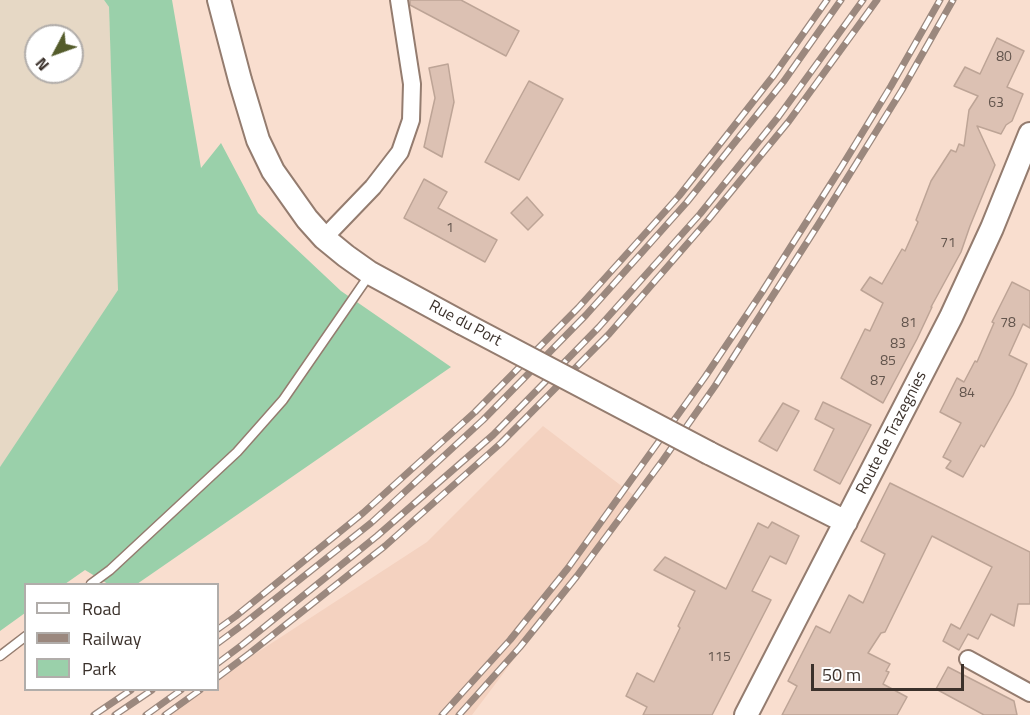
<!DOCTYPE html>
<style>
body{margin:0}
#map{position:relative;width:1030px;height:715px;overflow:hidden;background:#f9decf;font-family:"Titillium Web",sans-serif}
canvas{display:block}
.legend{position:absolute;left:24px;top:583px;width:195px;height:108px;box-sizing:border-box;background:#fff;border:2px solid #b1adaa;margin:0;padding:8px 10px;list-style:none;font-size:18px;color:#3b312b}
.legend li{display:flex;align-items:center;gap:12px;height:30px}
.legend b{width:30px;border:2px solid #b1adaa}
.north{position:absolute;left:24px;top:24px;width:60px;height:60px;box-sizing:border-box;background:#fff;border:2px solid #b1adaa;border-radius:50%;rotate:229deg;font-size:16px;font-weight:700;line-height:24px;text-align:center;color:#3b312b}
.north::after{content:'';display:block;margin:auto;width:21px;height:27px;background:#545c2b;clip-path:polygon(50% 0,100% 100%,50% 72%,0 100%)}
.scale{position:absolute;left:811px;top:664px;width:153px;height:27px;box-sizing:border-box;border:3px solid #3b312b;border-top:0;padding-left:8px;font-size:18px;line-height:21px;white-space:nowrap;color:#3b312b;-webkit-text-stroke:4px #fff;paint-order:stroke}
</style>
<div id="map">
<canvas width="1030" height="715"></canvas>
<ul class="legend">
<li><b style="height:8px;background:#fff"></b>Road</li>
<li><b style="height:8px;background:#9b887e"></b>Railway</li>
<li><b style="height:16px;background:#9ad0aa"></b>Park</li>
</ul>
<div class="north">N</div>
<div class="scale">50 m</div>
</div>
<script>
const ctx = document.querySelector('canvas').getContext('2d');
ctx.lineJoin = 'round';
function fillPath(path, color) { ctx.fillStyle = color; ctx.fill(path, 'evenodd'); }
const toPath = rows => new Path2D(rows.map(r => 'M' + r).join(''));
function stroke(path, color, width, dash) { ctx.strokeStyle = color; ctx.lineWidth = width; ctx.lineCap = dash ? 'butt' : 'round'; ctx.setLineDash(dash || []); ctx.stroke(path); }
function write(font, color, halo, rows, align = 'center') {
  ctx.font = font + ' "Titillium Web",sans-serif'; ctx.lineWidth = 4.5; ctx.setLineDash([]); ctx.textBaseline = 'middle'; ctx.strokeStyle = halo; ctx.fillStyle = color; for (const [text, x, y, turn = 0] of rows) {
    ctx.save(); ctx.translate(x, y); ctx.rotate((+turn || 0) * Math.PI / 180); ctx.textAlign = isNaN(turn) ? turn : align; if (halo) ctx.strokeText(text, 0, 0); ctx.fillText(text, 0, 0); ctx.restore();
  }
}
const industrial = toPath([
 [0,0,104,0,109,7,119,297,0,468],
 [36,36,72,36,72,72,36,72]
]);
const built = toPath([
 [543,426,636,497,472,715,164,715,201,690,218,690,218,678,427,542]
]);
const green = toPath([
 [104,0,172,0,201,168,221,143,258,213,341,291,451,367,137,584,108,584,85,570,65,584,26,584,25,613,0,631,0,467,118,290,109,7]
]);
const building = toPath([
 [410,0,461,0,519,31,506,56,410,5,410,0],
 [997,38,1024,51,1007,87,1023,94,1012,121,1006,125,1001,134,977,126,995,165,970,226,961,252,931,307,932,307,917,339,883,403,841,378,865,329,870,331,883,303,861,290,870,277,882,284,902,249,905,251,918,222,916,220,931,181,951,150,956,152,959,144,964,146,969,110,978,96,954,86,965,67,980,74,997,38],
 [448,64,454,102,442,157,424,147,435,98,429,68,448,64],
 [529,81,563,99,519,180,485,162,529,81],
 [424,179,447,192,438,208,497,240,485,262,404,218,424,179],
 [527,197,543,215,528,230,511,213,527,197],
 [1012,282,1030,291,1030,328,1023,324,1009,355,1027,364,1013,395,984,447,981,445,963,477,946,468,951,461,943,457,961,423,940,412,957,378,964,382,975,361,977,362,994,323,992,322,1012,282],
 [823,402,871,425,840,484,814,470,834,429,815,419,823,402],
 [783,403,799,411,777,451,759,441,783,403],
 [890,483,1030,552,1030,604,1018,604,1014,626,991,614,978,639,968,634,959,650,943,641,951,624,960,629,992,567,932,536,885,632,881,633,868,653,890,664,886,671,889,672,883,684,907,697,897,715,782,715,797,686,788,681,816,626,830,633,849,595,863,603,885,554,861,541,890,483],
 [772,522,799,536,786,564,770,556,752,591,771,600,712,715,643,715,647,707,626,696,637,673,654,682,680,628,678,626,695,591,654,570,665,557,726,589,758,523,768,528,772,522],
 [948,667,1014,701,1017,715,984,715,936,689,948,667]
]);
const service = toPath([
 [91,584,110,570,237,452,283,400,370,274],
 [0,656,26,636]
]);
const minor = toPath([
 [324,238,373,187,400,152,411,120,412,84,399,0],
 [968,659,1030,693]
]);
const secondary = toPath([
 [219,0,240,80,258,140,273,171,307,219,324,238,346,256,370,273,462,323],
 [709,453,846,522],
 [746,715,951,317,992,228,1030,134]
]);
const rail = toPath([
 [218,629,236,616,363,513,475,412,578,308,679,196,774,75,827,0],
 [218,643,241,626,371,523,483,420,586,315,687,202,784,81,841,0],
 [218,663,242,645,377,536,493,435,599,327,700,214,779,116,863,0],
 [218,677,250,653,385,546,501,443,609,334,708,220,789,121,877,0],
 [94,715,131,690],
 [115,715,152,690],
 [146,715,181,690],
 [165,715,200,690],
 [442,715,510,640,568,568,705,377,762,292,842,166,891,86,940,0],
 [459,715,520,647,577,576,663,460,715,386,818,225,902,90,953,0]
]);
const secondaryBridge = toPath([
 [462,323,709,453]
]);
const numberNames = [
 ["80",1004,58],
 ["63",996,104],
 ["1",450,229],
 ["71",948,244],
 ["81",909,324],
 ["78",1008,324],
 ["83",898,345],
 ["85",888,362],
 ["87",878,382],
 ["84",967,394],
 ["115",719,658]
];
const streetNames = [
 ["Rue du Port",465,324,28],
 ["Route de Trazegnies",892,433,-63]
];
fillPath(industrial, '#e6d8c5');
fillPath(built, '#f4d2c0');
fillPath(green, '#9ad0aa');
fillPath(building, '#dcc1b3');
stroke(building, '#bda496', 1.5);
stroke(service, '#947c6f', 11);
stroke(minor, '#947c6f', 20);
stroke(secondary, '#947c6f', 26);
stroke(service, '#fff', 8);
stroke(minor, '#fff', 16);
stroke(secondary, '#fff', 22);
stroke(rail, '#9b887e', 7);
stroke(rail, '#fff', 4.5, [14]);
stroke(secondaryBridge, '#947c6f', 26, []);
stroke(secondaryBridge, '#fff', 22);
write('14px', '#63554d', null, numberNames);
write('16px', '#3b312b', '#fff', streetNames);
</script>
